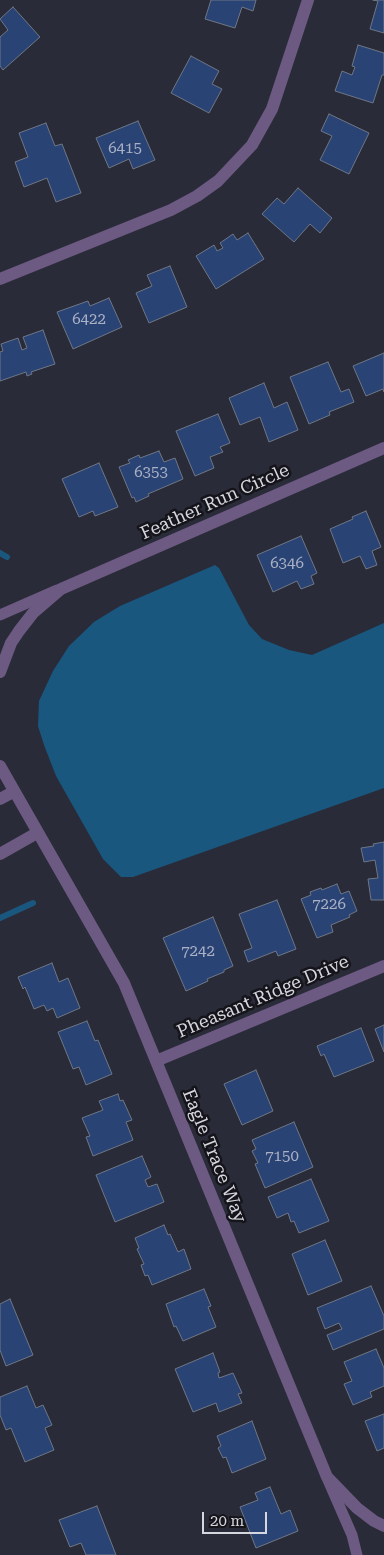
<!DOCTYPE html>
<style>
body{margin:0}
#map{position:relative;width:384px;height:1555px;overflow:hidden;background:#2a2b38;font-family:"Roboto Serif",serif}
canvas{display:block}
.scale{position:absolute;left:202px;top:1512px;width:65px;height:22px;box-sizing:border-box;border:2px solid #d6d6df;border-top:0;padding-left:6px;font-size:15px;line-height:18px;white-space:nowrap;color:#d6d6df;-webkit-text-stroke:4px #14141a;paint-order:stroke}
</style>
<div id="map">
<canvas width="384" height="1555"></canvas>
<div class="scale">20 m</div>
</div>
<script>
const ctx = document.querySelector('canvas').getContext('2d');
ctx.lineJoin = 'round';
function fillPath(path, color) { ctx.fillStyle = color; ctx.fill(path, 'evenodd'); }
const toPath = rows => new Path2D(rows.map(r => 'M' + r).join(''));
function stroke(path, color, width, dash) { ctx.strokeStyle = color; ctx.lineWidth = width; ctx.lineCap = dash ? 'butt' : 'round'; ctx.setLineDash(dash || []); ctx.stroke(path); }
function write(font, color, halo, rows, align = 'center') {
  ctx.font = font + ' "Roboto Serif",serif'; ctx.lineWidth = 5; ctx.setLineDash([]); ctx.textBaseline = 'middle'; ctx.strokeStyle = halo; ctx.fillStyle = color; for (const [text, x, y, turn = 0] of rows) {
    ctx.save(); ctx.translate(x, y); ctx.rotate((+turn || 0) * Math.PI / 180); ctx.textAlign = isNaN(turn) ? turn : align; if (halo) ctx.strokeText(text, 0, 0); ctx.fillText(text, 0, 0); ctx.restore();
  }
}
const water = toPath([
 [215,565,219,568,249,625,262,639,289,650,312,655,384,623,384,788,133,877,121,877,103,859,56,776,44,745,38,726,39,701,53,671,69,646,94,622,120,606]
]);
const stream = toPath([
 [0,553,7,557],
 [0,918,33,903]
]);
const building = toPath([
 [211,0,256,0,253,11,242,7,235,28,205,19,211,0],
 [373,0,384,0,384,33,370,29,378,1,373,0],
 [13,7,40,37,3,70,0,66,0,37,8,30,0,19,13,7],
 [358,45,384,53,384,75,382,75,373,103,335,91,342,71,352,75,355,67,352,66,358,45],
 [191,56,219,71,212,84,222,89,209,113,171,93,191,56],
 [329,114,369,133,349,174,320,160,332,136,321,131,329,114],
 [138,121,155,160,133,169,129,159,109,168,96,138,138,121],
 [46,123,55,146,62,144,81,193,56,202,47,178,24,187,15,162,28,157,19,133,46,123],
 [298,188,332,218,320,233,310,224,294,242,262,214,277,198,284,204,298,188],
 [248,233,264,259,216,289,196,256,214,245,217,251,223,248,220,243,233,234,237,240,248,233],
 [170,266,187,307,149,323,136,293,152,286,147,275,170,266],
 [109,298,122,327,73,349,57,312,88,301,90,306,109,298],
 [43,330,55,364,31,372,32,374,27,376,26,372,0,381,0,352,3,351,1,344,18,338,22,350,27,348,23,337,43,330],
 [384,353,384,392,383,389,366,396,353,366,384,353],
 [328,362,341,392,349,389,354,402,329,412,330,415,309,424,290,377,328,362],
 [264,383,274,408,287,402,298,430,269,442,260,417,240,425,229,398,264,383],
 [218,414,230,443,220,447,223,452,210,457,214,468,195,476,176,431,218,414],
 [159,451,164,462,175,458,183,479,148,494,149,496,136,502,134,497,132,498,119,467,130,463,128,460,139,455,140,458,159,451],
 [99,463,118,507,95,516,93,511,79,517,62,479,99,463],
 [366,511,381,547,372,551,377,565,366,569,360,556,343,563,330,529,353,519,352,517,366,511],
 [301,536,317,573,311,576,314,584,301,589,297,581,273,592,257,555,301,536],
 [384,842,384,900,371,900,368,879,378,878,375,860,364,862,361,848,374,846,373,844,384,842],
 [337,884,341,894,349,891,357,911,349,915,350,917,331,925,333,932,317,938,301,899,311,895,310,892,321,888,322,890,337,884],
 [277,900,296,949,278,956,276,951,248,962,244,951,252,948,239,914,277,900],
 [213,917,233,966,224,970,224,972,207,979,208,981,186,991,163,938,213,917],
 [52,963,59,982,68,978,80,1008,57,1018,53,1008,47,1011,44,1005,34,1009,25,987,23,989,18,977,52,963],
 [87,1021,95,1041,98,1040,112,1074,86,1085,79,1067,73,1069,58,1032,87,1021],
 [384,1025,384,1052,375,1029,384,1025],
 [361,1028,374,1061,334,1077,324,1054,321,1056,317,1046,361,1028],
 [256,1070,273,1111,242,1125,224,1084,256,1070],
 [118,1094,120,1101,123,1100,132,1120,126,1122,133,1140,93,1156,86,1137,90,1136,82,1118,103,1110,99,1101,118,1094],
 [294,1122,313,1167,265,1188,255,1164,258,1163,252,1151,256,1149,252,1140,294,1122],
 [142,1156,151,1177,145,1180,148,1187,157,1184,164,1202,115,1222,96,1175,142,1156],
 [311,1179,329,1221,299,1233,294,1221,291,1222,288,1213,277,1218,268,1197,311,1179],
 [164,1225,168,1235,170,1234,178,1252,184,1249,191,1269,152,1285,148,1275,145,1276,141,1265,144,1264,137,1249,139,1248,135,1238,164,1225],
 [325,1240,342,1281,308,1295,292,1254,325,1240],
 [371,1286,384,1316,384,1329,333,1350,327,1335,342,1329,339,1323,325,1329,317,1308,371,1286],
 [204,1289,211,1306,208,1307,216,1327,183,1341,176,1326,174,1327,166,1304,204,1289],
 [10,1299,33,1355,6,1366,0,1350,0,1304,10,1299],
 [376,1349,384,1368,384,1386,370,1392,372,1397,353,1405,344,1384,352,1381,344,1362,376,1349],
 [213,1353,220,1372,218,1373,219,1378,233,1373,242,1393,238,1394,242,1403,219,1412,216,1403,193,1412,175,1369,213,1353],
 [27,1386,36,1408,43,1405,52,1425,45,1428,54,1450,25,1462,11,1428,6,1430,0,1415,0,1397,27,1386],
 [384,1414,384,1448,377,1451,365,1421,384,1414],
 [252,1421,266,1459,232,1473,226,1457,223,1458,218,1448,221,1446,217,1436,252,1421],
 [270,1487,281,1514,290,1510,298,1531,256,1548,240,1507,258,1500,255,1493,270,1487],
 [97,1506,116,1555,86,1555,81,1543,70,1547,59,1520,97,1506]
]);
const lane = toPath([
 [0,615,57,590],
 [328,1480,352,1535,357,1555]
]);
const street = toPath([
 [0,279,171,210,197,196,218,181,252,145,272,109,308,0],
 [0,672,11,643,19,631,33,613,61,589,384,448],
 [0,766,124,983,327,1477,357,1508,374,1521,384,1526],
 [0,799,13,792],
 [0,854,37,833],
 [156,1061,384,966]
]);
const numberNames = [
 ["6415",125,149],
 ["6422",89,320],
 ["6353",151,473],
 ["6346",287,564],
 ["7226",329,905],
 ["7242",198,952],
 ["7150",282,1157]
];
const streetNames = [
 ["Feather Run Circle",215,502,-24],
 ["Pheasant Ridge Drive",263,997,-23],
 ["Eagle Trace Way",214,1156,68]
];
fillPath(water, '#1a577f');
stroke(stream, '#1a577f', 6);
fillPath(building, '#2a4375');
stroke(building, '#6f7785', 1);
stroke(lane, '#6d5a83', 11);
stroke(street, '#6d5a83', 12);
write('15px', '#abb1c4', null, numberNames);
write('18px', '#d6d6df', '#14141a', streetNames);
</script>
